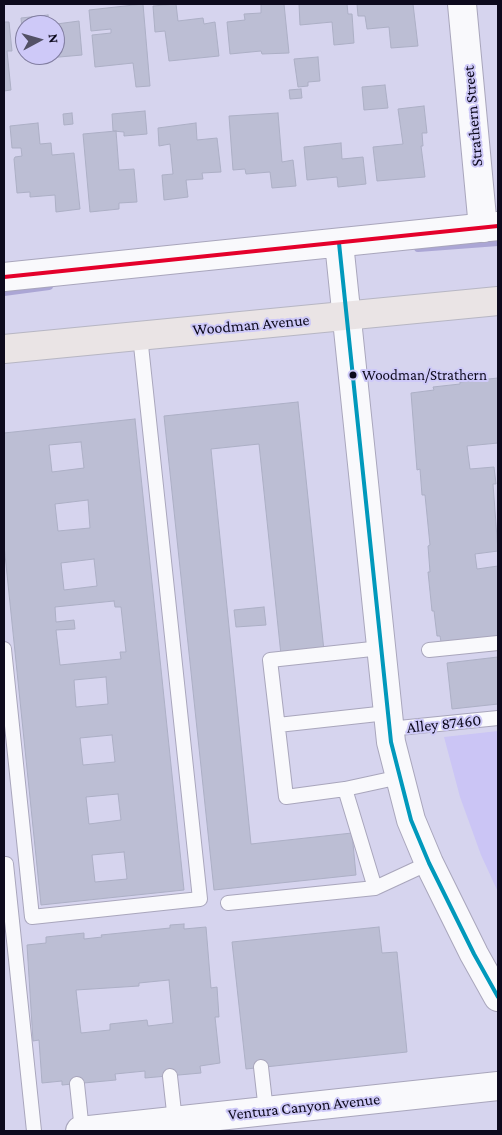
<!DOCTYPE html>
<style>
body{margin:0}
#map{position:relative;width:502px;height:1135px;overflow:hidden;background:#d6d4ee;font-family:"Crimson Pro",serif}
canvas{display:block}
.frame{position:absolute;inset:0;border:5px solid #0d0a1d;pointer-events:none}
.north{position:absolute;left:15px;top:15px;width:50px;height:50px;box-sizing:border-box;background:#cec9f8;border:1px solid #817da0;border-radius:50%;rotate:84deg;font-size:14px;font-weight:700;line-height:20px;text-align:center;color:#0d0a1d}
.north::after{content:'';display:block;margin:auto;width:18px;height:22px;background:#535166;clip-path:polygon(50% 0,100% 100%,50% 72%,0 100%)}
</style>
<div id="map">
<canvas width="502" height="1135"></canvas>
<div class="frame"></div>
<div class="north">N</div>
</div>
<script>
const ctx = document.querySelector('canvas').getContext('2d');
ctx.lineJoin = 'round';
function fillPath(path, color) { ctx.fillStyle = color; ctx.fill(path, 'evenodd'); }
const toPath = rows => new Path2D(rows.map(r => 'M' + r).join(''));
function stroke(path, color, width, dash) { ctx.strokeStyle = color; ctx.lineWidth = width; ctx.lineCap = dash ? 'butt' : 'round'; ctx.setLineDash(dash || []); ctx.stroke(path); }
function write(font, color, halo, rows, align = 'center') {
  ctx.font = font + ' "Crimson Pro",serif'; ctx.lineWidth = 4; ctx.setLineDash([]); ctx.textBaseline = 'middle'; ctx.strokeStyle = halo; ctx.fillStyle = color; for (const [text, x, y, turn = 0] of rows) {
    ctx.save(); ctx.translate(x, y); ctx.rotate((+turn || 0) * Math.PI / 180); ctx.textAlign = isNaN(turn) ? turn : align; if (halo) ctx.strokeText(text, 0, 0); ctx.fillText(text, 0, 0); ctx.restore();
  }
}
const built = toPath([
 [498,731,498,892,481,855,460,797,444,737]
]);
const stream = toPath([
 [418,248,498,242],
 [4,292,49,286]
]);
const building = toPath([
 [143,4,150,86,136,87,133,63,95,67,92,35,111,33,111,29,91,31,89,10,143,4],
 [176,4,178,21,203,18,204,24,215,22,219,56,169,61,165,31,155,32,153,6,176,4],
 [261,4,284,4,289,53,262,54,261,51,230,54,227,22,245,20,244,14,261,13,261,4],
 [299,4,347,4,348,14,352,14,354,43,334,45,332,22,300,25,299,4],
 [357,4,413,4,418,46,391,48,389,27,367,29,365,16,358,16,357,4],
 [48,15,49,25,79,21,82,55,25,60,21,18,48,15],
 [25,25,55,25,55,55,25,55,25,25],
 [4,22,9,22,12,51,7,51,11,90,4,91,4,22],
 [318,57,320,81,308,82,308,86,298,87,294,59,318,57],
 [385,85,388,108,364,110,362,87,385,85],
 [301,89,302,98,290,99,289,90,301,89],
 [424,106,427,133,422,133,423,146,421,146,425,177,377,181,373,147,403,144,398,109,424,106],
 [145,111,147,134,124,136,124,132,113,131,112,114,145,111],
 [72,113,73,124,64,125,63,114,72,113],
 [278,113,282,162,293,160,296,186,272,188,270,172,246,174,245,169,233,170,229,116,278,113],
 [38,123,40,144,51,143,52,155,74,153,80,209,56,212,55,195,30,197,30,192,17,193,14,159,15,157,22,156,21,148,12,148,10,126,38,123],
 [196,123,197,140,217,138,221,172,202,173,203,179,186,180,188,197,164,200,162,175,173,174,170,144,159,146,158,128,196,123],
 [116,131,119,170,134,169,137,202,119,203,119,209,90,212,83,134,116,131],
 [341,143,342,159,363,157,366,184,338,187,337,177,307,180,304,147,341,143],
 [498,378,498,443,467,446,470,469,494,467,496,484,493,484,498,551,475,554,477,569,498,566,498,636,441,642,440,636,437,636,434,611,432,611,428,572,430,572,428,546,430,545,425,495,422,495,420,469,417,470,411,393,434,390,433,387,460,384,460,382,498,378],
 [298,402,324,651,281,655,259,444,211,449,251,844,352,833,356,875,214,890,164,416,298,402],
 [135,419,184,890,41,905,4,545,4,433,135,419],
 [81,442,84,468,52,472,49,445,81,442],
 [88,500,90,528,58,531,55,504,88,500],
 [94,559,97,586,64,590,61,563,94,559],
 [114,601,115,607,121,607,126,652,120,652,121,659,60,665,56,630,75,629,74,620,56,622,55,607,114,601],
 [106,677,108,704,76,707,74,680,106,677],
 [112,735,115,762,83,765,80,738,112,735],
 [118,794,121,820,89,824,86,797,118,794],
 [124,852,127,879,95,882,92,855,124,852],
 [264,607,266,625,236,627,234,610,264,607],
 [498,657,498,704,452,709,447,663,498,657],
 [184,924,184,929,206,927,211,988,217,987,219,1017,215,1017,220,1063,200,1066,201,1073,145,1078,145,1071,115,1074,116,1080,62,1085,62,1081,42,1083,39,1040,33,1041,27,945,46,943,46,937,84,933,84,939,102,937,101,935,170,928,170,925,184,924],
 [169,980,173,1023,148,1026,147,1020,110,1024,110,1030,81,1033,76,990,139,986,139,983,169,980],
 [379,927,382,953,397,952,407,1052,246,1069,232,942,379,927]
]);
const service = toPath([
 [381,648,270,660,286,797,345,789,400,777],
 [4,649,32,917,200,899,140,336],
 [429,650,498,643],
 [278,725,387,713],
 [389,729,498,718],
 [345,789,375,888,429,863],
 [6,864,34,1131],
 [228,903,375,888],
 [261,1067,266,1111],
 [170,1076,175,1121],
 [77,1084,82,1131]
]);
const minor = toPath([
 [339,243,391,742,411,820,429,863,474,954,498,997],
 [4,277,498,226]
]);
const tertiary = toPath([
 [462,4,483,228],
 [80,1131,498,1086]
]);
const primary = toPath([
 [4,349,498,301]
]);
const bus1 = toPath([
 [339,243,391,742,411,820,429,863,474,954,498,997]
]);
const bus2 = toPath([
 [4,277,498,226]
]);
const markers = [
 [353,375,4.5,"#0d0a1d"]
];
const busNames = [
 ["Woodman/Strathern",362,375]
];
const streetNames = [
 ["Strathern Street",473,116,-95],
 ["Woodman Avenue",251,325,-5],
 ["Alley 87460",444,724,-6],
 ["Ventura Canyon Avenue",304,1107,-6]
];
fillPath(built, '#cbc5f5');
stroke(stream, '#aba6d5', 8);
fillPath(building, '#bcbed4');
stroke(building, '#acafc5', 1);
stroke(service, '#a9a6bc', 16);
stroke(minor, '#a9a6bc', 30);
stroke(tertiary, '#a9a6bc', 30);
stroke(primary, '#b7b6c3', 30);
stroke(service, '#f9f9fc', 14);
stroke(minor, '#f9f9fc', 28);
stroke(tertiary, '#f9f9fc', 28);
stroke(primary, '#eae4e5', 28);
stroke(bus1, '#0199bc', 4);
stroke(bus2, '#e4002b', 4);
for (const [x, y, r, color] of markers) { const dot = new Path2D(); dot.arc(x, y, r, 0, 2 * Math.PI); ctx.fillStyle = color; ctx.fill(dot); stroke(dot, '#cec9f8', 2); }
write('15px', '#0d0a1d', '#cec9f8', busNames, 'left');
write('16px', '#0d0a1d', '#cec9f8', streetNames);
</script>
